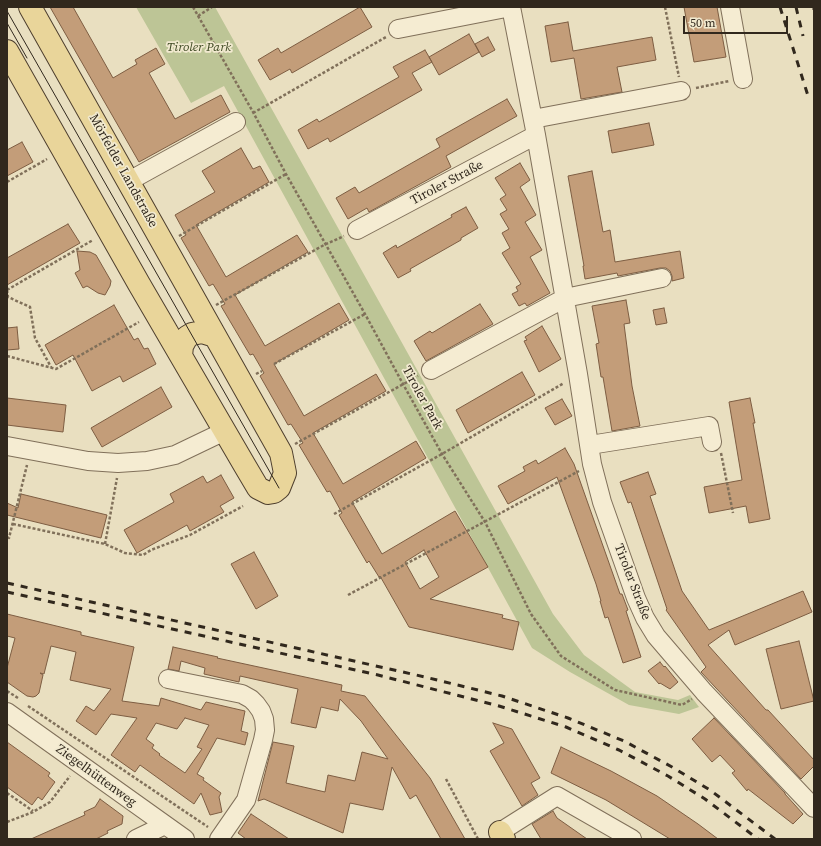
<!DOCTYPE html>
<meta charset="utf-8">
<style>
body{margin:0}
#map{position:relative;width:821px;height:846px;overflow:hidden;background:#e9dfc0;font-family:"Source Serif 4",serif}
canvas{display:block}
.frame{position:absolute;inset:0;border:8px solid #31281d;pointer-events:none}
.scale{position:absolute;left:683px;top:16px;width:105px;height:18px;box-sizing:border-box;border:2px solid #31281d;border-top:0;padding-left:5px;font-size:12px;line-height:14px;white-space:nowrap;color:#31281d;-webkit-text-stroke:3px #f1e9cf;paint-order:stroke}
</style>
<div id="map">
<canvas width="821" height="846"></canvas>
<div class="frame"></div>
<div class="scale">50 m</div>
</div>
<script>
const ctx = document.querySelector('canvas').getContext('2d');
ctx.lineJoin = 'round';
function fillPath(path, color) { ctx.fillStyle = color; ctx.fill(path, 'evenodd'); }
const toPath = rows => new Path2D(rows.map(r => 'M' + r).join(''));
function stroke(path, color, width, dash) { ctx.strokeStyle = color; ctx.lineWidth = width; ctx.lineCap = dash ? 'butt' : 'round'; ctx.setLineDash(dash || []); ctx.stroke(path); }
function write(font, color, halo, rows, align = 'center') {
  ctx.font = font + ' "Source Serif 4",serif'; ctx.lineWidth = 3.5; ctx.setLineDash([]); ctx.textBaseline = 'middle'; ctx.strokeStyle = halo; ctx.fillStyle = color; for (const [text, x, y, turn = 0] of rows) {
    ctx.save(); ctx.translate(x, y); ctx.rotate((+turn || 0) * Math.PI / 180); ctx.textAlign = isNaN(turn) ? turn : align; if (halo) ctx.strokeText(text, 0, 0); ctx.fillText(text, 0, 0); ctx.restore();
  }
}
const green = toPath([
 [136,7,215,7,553,614,584,655,635,692,678,700,690,695,699,707,679,714,629,705,570,672,532,648,224,86,191,103]
]);
const building = toPath([
 [50,7,73,7,113,78,137,64,135,60,156,48,165,64,149,73,175,119,221,95,230,112,139,162,50,7],
 [360,7,372,27,292,73,290,69,270,80,258,60,278,48,281,53,360,7],
 [684,7,717,7,726,57,694,62,684,7],
 [568,22,573,51,652,37,656,60,617,67,622,92,581,99,574,58,551,62,545,26,568,22],
 [469,34,479,52,439,75,429,57,469,34],
 [488,37,495,50,482,57,475,44,488,37],
 [425,50,432,62,412,73,422,90,330,142,328,138,308,149,298,130,317,119,319,122,399,77,393,67,425,50],
 [507,99,517,116,446,156,451,167,369,212,367,208,348,219,336,198,355,187,359,193,440,147,436,139,507,99],
 [649,123,654,145,612,153,608,131,649,123],
 [22,142,33,162,7,176,7,150,22,142],
 [241,148,253,169,260,166,269,182,196,225,226,277,297,235,308,252,235,295,265,346,339,303,349,320,274,364,304,416,376,374,386,391,313,433,343,484,416,441,426,458,352,502,382,554,455,511,488,567,430,599,503,615,502,618,519,622,513,650,409,627,380,576,379,577,369,561,367,563,339,515,342,513,330,491,327,492,299,445,303,443,291,424,288,425,260,376,264,373,253,354,250,355,221,306,225,304,213,284,209,286,181,238,186,235,175,215,215,192,202,171,241,148],
 [424,550,439,577,420,589,405,562,424,550],
 [520,163,530,180,520,187,536,215,525,222,542,250,530,257,550,293,527,306,525,303,519,306,512,294,518,291,516,287,521,284,502,253,510,248,502,233,509,229,500,214,507,210,500,199,506,195,495,178,520,163],
 [592,171,603,232,610,230,615,262,680,251,684,278,672,281,672,276,670,271,666,268,660,268,618,276,617,273,585,279,583,266,584,266,568,176,592,171],
 [466,207,478,228,461,238,461,240,410,269,411,271,398,278,383,253,396,245,397,248,452,217,451,215,466,207],
 [68,224,80,243,7,285,7,258,68,224],
 [77,251,90,252,96,255,111,281,110,286,105,295,98,293,87,286,83,288,75,273,80,270,77,251],
 [626,300,630,323,624,324,632,386,640,426,612,431,603,377,601,377,596,344,599,343,592,306,626,300],
 [480,304,493,324,426,361,414,341,430,331,432,333,480,304],
 [114,305,134,340,138,338,144,349,148,348,156,364,123,382,120,376,92,391,73,355,56,365,45,345,114,305],
 [664,308,667,323,656,325,653,310,664,308],
 [542,326,561,359,539,372,524,341,527,340,525,337,542,326],
 [17,327,19,349,7,350,7,328,17,327],
 [522,372,535,395,468,433,456,410,522,372],
 [161,387,172,407,102,447,91,428,161,387],
 [7,398,66,405,63,432,7,425,7,398],
 [750,398,755,423,753,423,770,519,749,523,746,506,709,513,704,487,742,480,729,402,750,398],
 [562,399,572,416,555,425,545,408,562,399],
 [565,448,574,464,620,594,622,594,628,610,626,611,641,657,623,663,608,617,605,618,600,601,601,601,596,584,557,477,508,504,498,486,525,471,523,467,536,460,538,464,565,448],
 [648,472,656,494,650,496,682,591,709,630,803,591,812,612,735,645,729,630,708,645,766,710,768,710,814,760,814,766,801,779,701,672,706,667,666,610,667,609,631,502,628,503,620,482,648,472],
 [221,475,234,498,220,506,224,512,190,531,187,525,137,553,124,530,174,502,170,494,203,476,207,483,221,475],
 [21,494,107,515,101,538,7,515,7,503,18,508,21,494],
 [254,552,278,596,256,609,231,564,254,552],
 [7,614,81,632,81,635,134,647,122,701,159,706,161,698,201,710,206,702,245,711,241,731,248,733,245,745,217,738,197,774,204,778,203,780,221,793,219,797,222,812,210,815,201,793,194,804,140,765,135,772,111,755,137,718,111,714,96,735,76,721,86,706,94,711,111,689,70,680,76,652,51,646,44,674,40,673,43,675,39,693,36,696,33,697,27,696,7,682,7,668,15,638,7,636,7,614],
 [185,718,209,725,197,747,202,749,185,773,159,755,160,754,152,748,154,745,146,739,156,723,177,729,185,718],
 [799,641,814,701,781,709,766,649,799,641],
 [173,647,218,657,217,658,342,685,341,691,365,696,430,778,465,839,441,839,416,795,410,799,392,767,383,810,350,803,343,833,264,799,258,801,273,742,294,746,286,783,325,792,328,775,355,781,362,752,388,759,361,721,340,699,338,711,321,707,316,728,291,723,298,689,240,676,239,682,204,674,205,668,181,661,179,671,168,669,173,647],
 [660,662,664,667,665,666,678,682,670,689,660,683,659,684,648,671,660,662],
 [714,718,785,793,785,794,803,814,793,824,748,789,747,791,732,773,735,771,720,755,712,762,692,739,714,718],
 [493,723,512,729,540,778,531,783,538,795,522,806,490,751,504,743,493,723],
 [7,742,50,773,48,776,55,782,42,800,38,797,32,805,7,787,7,742],
 [561,747,611,771,657,796,698,824,718,839,670,839,606,800,551,773,561,747],
 [100,799,123,816,122,824,107,831,108,833,96,839,31,839,85,815,84,812,95,807,100,799],
 [553,811,557,818,587,839,541,839,532,824,553,811],
 [251,814,289,839,246,839,238,833,251,814]
]);
const path = toPath([
 [193,7,253,112,286,174,365,314,403,384,442,454,485,522,531,614,561,656,615,690,682,705,692,699],
 [665,7,679,77],
 [198,16,212,7],
 [696,88,729,81],
 [253,113,386,37],
 [7,182,47,159],
 [179,236,286,174],
 [7,290,93,240],
 [7,290,8,297,30,307,35,338,51,367],
 [216,305,324,245,344,236],
 [7,356,56,369,139,322],
 [274,364,365,314],
 [256,374,262,371],
 [295,444,418,376],
 [721,453,733,513],
 [334,514,442,454,564,383],
 [13,524,105,544,125,553,143,555,151,550,190,535,243,506],
 [7,537,9,538,27,465],
 [105,544,117,478],
 [348,595,579,471],
 [7,691,18,698],
 [28,706,208,827],
 [446,779,478,839],
 [7,793,33,811],
 [7,822,33,812,50,802,70,776]
]);
const minor = toPath([
 [511,7,536,135,578,374,592,464,602,502,636,598,645,618,656,636,704,692,814,808],
 [730,7,743,79],
 [398,29,511,7],
 [533,119,681,91],
 [129,181,236,122],
 [357,230,536,135],
 [431,370,565,298,662,278],
 [590,445,709,426,712,442],
 [7,446,88,461,118,463,147,461,175,455,225,431],
 [168,679,242,694,251,699,256,704,261,711,264,719,265,730,263,740,246,800,219,839],
 [7,712,185,839],
 [500,832,557,796,632,839],
 [136,839,165,825]
]);
const major = toPath([
 [7,51,139,284,245,466,258,488,268,493,274,492,279,488,285,473,281,453,30,7],
 [181,356,182,346,187,337,192,334,202,332,215,336],
 [500,832,504,839]
]);
const tram = toPath([
 [7,11,279,488],
 [7,23,27,58]
]);
const rail = toPath([
 [780,7,809,99],
 [796,7,803,36],
 [814,7,814,10],
 [7,583,425,677,502,696,568,718,624,741,672,767,710,790,775,839],
 [7,592,378,675,499,706,566,727,619,750,668,776,705,799,758,839]
]);
const parkNames = [
 ["Tiroler Park",199,48]
];
const streetNames = [
 ["Mörfelder Landstraße",123,171,61],
 ["Tiroler Straße",447,183,-28],
 ["Tiroler Park",422,398,61],
 ["Tiroler Straße",632,582,69],
 ["Ziegelhüttenweg",96,776,36]
];
fillPath(green, '#bdc596');
fillPath(building, '#c39d79');
stroke(building, '#7d5d42', 1);
stroke(minor, '#80705a', 20);
stroke(major, '#4e3f2e', 24);
stroke(path, '#80705a', 2.5, [3, 2]);
stroke(minor, '#f5ecd2', 18);
stroke(major, '#e9d59a', 22);
stroke(tram, '#31281d', 1);
stroke(rail, '#31281d', 3, [7, 7]);
write('italic 13px', '#404b25', '#f1e9cf', parkNames);
write('13px', '#31281d', '#f1e9cf', streetNames);
</script>
